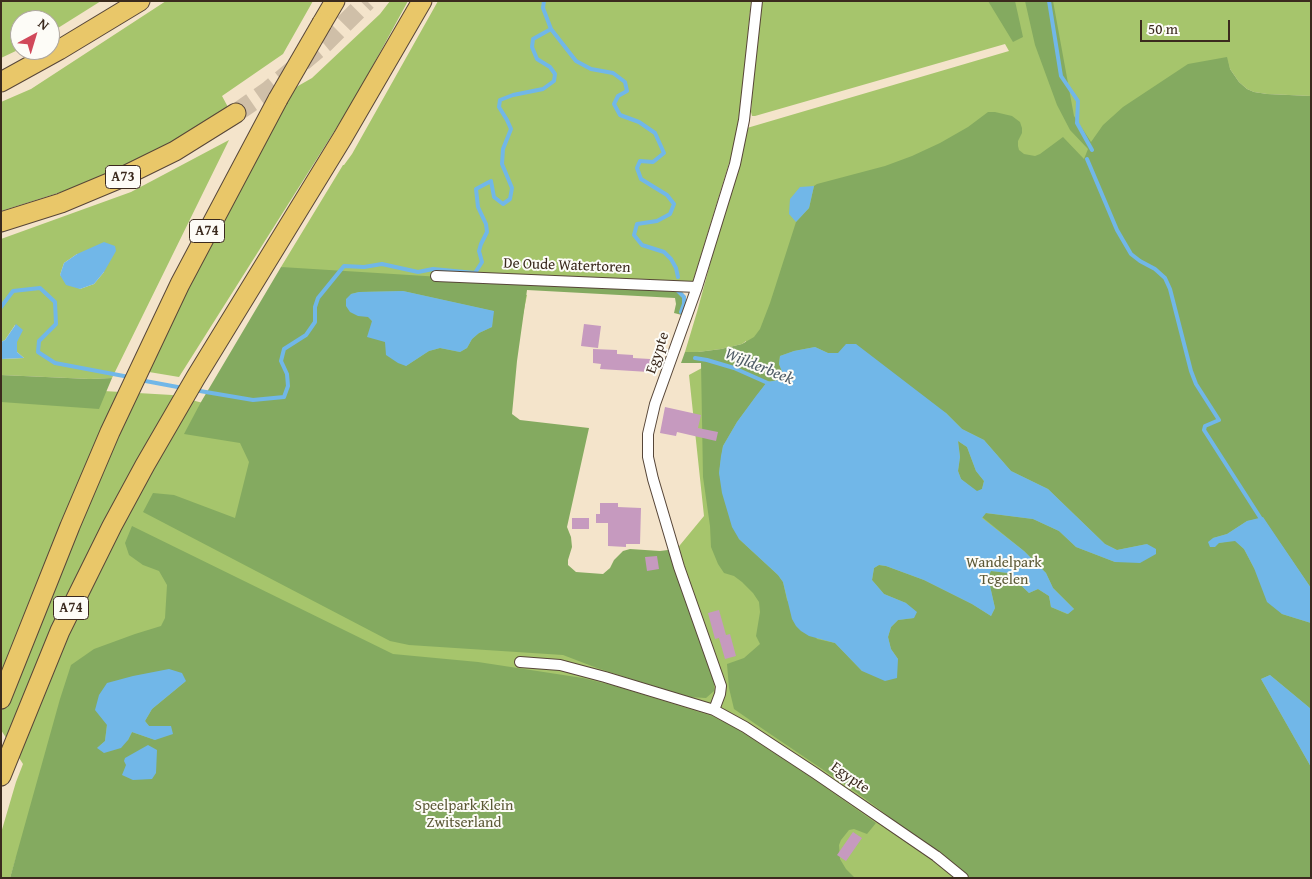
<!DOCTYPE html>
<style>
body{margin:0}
#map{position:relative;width:1312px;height:879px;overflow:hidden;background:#f4e4cb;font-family:"Gentium Book Plus",serif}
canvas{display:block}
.frame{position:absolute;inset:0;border:2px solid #3b2a1e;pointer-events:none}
.north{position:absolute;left:10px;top:10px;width:50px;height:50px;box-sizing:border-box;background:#fdfcf7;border:1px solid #afa8a0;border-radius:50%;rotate:39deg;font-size:14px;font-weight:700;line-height:20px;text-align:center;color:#3b2a1e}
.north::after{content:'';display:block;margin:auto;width:18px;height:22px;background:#d1495b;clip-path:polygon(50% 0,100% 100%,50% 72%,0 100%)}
.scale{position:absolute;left:1140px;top:20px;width:90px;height:22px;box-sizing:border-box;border:2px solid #3b2a1e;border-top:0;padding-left:6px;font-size:15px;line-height:18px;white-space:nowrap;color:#3b2a1e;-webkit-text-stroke:4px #fdfcf7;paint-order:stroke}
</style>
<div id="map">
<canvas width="1312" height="879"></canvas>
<div class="frame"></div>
<div class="north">N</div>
<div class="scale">50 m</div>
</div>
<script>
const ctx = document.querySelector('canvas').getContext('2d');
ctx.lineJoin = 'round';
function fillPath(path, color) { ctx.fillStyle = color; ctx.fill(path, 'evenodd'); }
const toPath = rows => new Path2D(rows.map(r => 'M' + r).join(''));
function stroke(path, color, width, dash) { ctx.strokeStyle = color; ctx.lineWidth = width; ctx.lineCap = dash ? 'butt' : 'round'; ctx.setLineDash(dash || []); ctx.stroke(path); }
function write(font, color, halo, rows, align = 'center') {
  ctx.font = font + ' "Gentium Book Plus",serif'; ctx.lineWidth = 4; ctx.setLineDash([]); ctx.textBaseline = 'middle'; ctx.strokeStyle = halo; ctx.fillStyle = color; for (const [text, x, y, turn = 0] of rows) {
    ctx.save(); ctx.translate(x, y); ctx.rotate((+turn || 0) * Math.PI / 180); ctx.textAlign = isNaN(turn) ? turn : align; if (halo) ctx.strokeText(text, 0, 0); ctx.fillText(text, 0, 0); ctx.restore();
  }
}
const green = toPath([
 [1,1,101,1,50,33,50,20,20,20,20,49,1,58],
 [166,1,313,1,283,54,222,96,229,109,182,136,99,180,1,211,1,102,31,89],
 [390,1,408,1,354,100,179,377,149,372,193,274,291,90,312,78,380,14],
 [438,1,751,1,741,103,734,147,690,291,682,292,465,278,527,295,500,428,557,577,599,585,666,562,704,516,689,375,746,344,746,341,742,344,721,349,698,352,685,352,697,312,747,128,1009,51,1005,44,755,116,752,116,751,112,757,27,761,1,1311,1,1311,96,1267,94,1254,92,1247,89,1239,82,1230,69,1227,58,1237,97,1311,105,1311,878,610,878,16,858,10,878,1,878,1,833,16,782,23,764,1,730,1,385,172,395,238,412,283,267,281,267,343,165,344,165,352,154],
 [229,140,112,378,90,379,1,375,1,359,24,358,17,352,15,325,5,340,1,342,1,239,131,192],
 [77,254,104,272,94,284,80,289,60,275,64,263]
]);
const forest = toPath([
 [988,1,1015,1,1023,37,1013,42],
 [1025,1,1053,1,1074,116,1091,142,1103,125,1123,107,1188,64,1227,57,1230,69,1239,82,1247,89,1254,92,1267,94,1311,96,1311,588,1263,518,1247,521,1227,534,1213,538,1219,543,1235,540,1244,549,1254,568,1282,614,1311,623,1311,709,1270,675,1261,679,1311,767,1311,878,971,878,856,792,757,725,734,709,729,688,727,664,744,658,760,644,756,636,760,612,759,602,753,593,742,582,734,576,724,573,718,564,711,547,710,526,703,477,701,363,681,363,685,352,698,352,721,349,742,344,754,337,760,329,770,303,796,222,809,208,814,186,817,184,885,166,912,156,940,143,968,127,988,112,995,112,1012,116,1020,122,1022,128,1022,133,1018,141,1018,146,1019,150,1024,154,1035,156,1040,154,1063,137,1084,159,1088,149,1070,130,1057,105,1035,45],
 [815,347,828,353,839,353,946,413,962,429,984,440,1011,471,1048,489,1105,544,1117,550,1147,544,1115,562,1076,547,1059,531,1033,519,985,513,982,517,1024,551,1046,573,1053,588,1074,609,1067,614,1051,607,1049,596,1038,589,1029,593,1008,573,991,571,988,577,995,608,991,616,972,604,924,580,886,566,879,565,874,568,872,580,884,594,906,603,914,618,898,620,891,627,888,637,891,649,898,659,862,671,835,643,817,639,787,600,783,582,778,575,739,539,719,473,723,446,737,422,767,382,778,380,783,374,779,364,780,356,794,351],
 [281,267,682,292,686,297,686,302,682,315,674,313,676,304,675,298,527,290,517,361,512,414,520,420,589,428,567,527,571,537,572,547,568,560,568,565,576,572,603,574,610,568,614,560,623,551,630,549,660,551,668,550,714,673,714,691,706,698,688,697,597,668,563,655,409,645,390,641,143,512,153,493,174,495,235,518,249,462,240,443,184,434,201,402],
 [403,291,493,311,492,327,479,333,472,339,467,348,460,352,440,348,429,351,406,366,385,342,372,321,351,294,359,292],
 [1,375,90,379,112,378,99,409,1,402],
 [958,441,967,447,976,471,984,481,982,489,977,492,961,479,958,471,960,457],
 [132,526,393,654,478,662,583,678,615,686,712,716,734,727,812,778,876,823,867,834,854,829,849,830,841,840,839,845,840,859,846,869,855,878,10,878,60,699,71,665,94,649,135,634,161,626,165,618,167,585,159,571,143,565,129,555,125,543],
 [186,681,152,709,145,721,149,726,171,726,155,740,132,732,128,740,97,748,105,741,107,724]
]);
const water = toPath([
 [814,186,809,208,796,222,789,214,790,199,800,187],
 [104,242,115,246,116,251,104,272,94,284,80,289,66,285,60,275,64,263,77,254],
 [403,291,494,311,492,327,479,333,472,339,467,348,460,352,440,348,429,351,406,366,398,363,386,355,385,342,367,337,372,321,368,317,358,316,350,312,346,306,346,299,351,294,359,292],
 [16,324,23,330,17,342,17,352,24,358,1,359,1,342,5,340],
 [846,344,856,344,946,413,962,429,984,440,1011,471,1048,489,1105,544,1117,550,1147,544,1156,549,1156,554,1140,563,1115,562,1076,547,1059,531,1033,519,986,513,982,518,1024,551,1046,573,1053,588,1074,609,1068,614,1051,607,1049,596,1038,589,1029,593,1008,573,991,571,988,577,995,608,991,616,972,604,924,580,886,566,879,565,874,568,872,580,884,594,906,603,917,612,914,618,898,620,891,627,888,637,891,649,898,659,897,678,885,681,862,671,835,643,809,636,801,631,796,626,792,619,783,582,778,575,739,539,732,527,722,493,719,473,721,456,723,446,737,422,756,396,767,382,778,380,783,374,779,364,780,356,794,351,815,347,828,353,838,353],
 [958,441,967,447,976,471,984,481,982,489,977,491,961,479,958,471,960,457],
 [1263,517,1311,588,1311,623,1282,614,1267,602,1254,568,1244,549,1235,541,1219,543,1215,547,1210,547,1208,542,1213,538,1227,534,1247,521],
 [169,669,182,673,186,681,152,709,145,721,149,726,171,726,173,734,155,740,132,732,128,740,121,748,104,753,97,748,105,741,107,725,95,710,99,695,107,683,133,676],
 [1270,675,1311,709,1311,767,1261,679],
 [148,745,157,750,156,773,152,779,133,780,122,775,126,765,124,761,125,758]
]);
const stream = toPath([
 [544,1,543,8,551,29,576,61,591,69,613,73,625,82,627,91,618,96,614,104,620,115,639,122,655,133,664,153,653,162,640,161,637,168,641,179,667,195,674,204,670,214,657,221,637,224,634,235,642,245,664,252,671,259,676,268,678,277],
 [1049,1,1061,76,1078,101,1077,123,1092,150],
 [1087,159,1117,230,1131,254,1140,261,1155,269,1165,278,1170,289,1191,371,1196,384,1219,420,1205,426,1204,430,1263,522],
 [677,290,684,297,684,304,681,312],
 [1,307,13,291,40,288,55,302,56,324,39,341,38,352,55,363,129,377],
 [695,358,707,360,734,368,770,384],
 [140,380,183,388],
 [194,390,253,400,284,397,288,386,287,374,281,361,284,349,306,335,315,322,315,307,318,298,344,266,364,267,382,264,418,272,433,269,475,273,482,262,479,251,481,244,487,232,486,224,478,207,476,189,491,181,494,197,503,204,510,199,512,188,502,164,503,149,511,129,507,120,499,107,500,100,513,95,543,89,554,81,555,74,550,67,537,59,532,47,533,39,551,29]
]);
const building = toPath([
 [584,324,601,326,598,348,581,346],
 [593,349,617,350,617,354,633,355,633,358,650,359,649,372,600,369,601,364,593,363],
 [665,407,701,415,698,428,718,432,716,441,677,432,676,436,660,433],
 [600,503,618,503,618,507,641,508,640,544,626,544,626,547,608,546,608,523,596,523,596,514,600,514],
 [572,518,589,518,589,529,572,529],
 [657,556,659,569,647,571,645,557],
 [719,610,726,635,730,634,736,656,725,659,719,638,726,636,715,639,708,613],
 [853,832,862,838,846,861,837,855]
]);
const highwayTunnel = toPath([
 [236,113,269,90,325,43,367,1]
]);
const street = toPath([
 [436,276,697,287],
 [520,662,560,665,605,677,714,710,745,727,815,773,936,856,963,878],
 [714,710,720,694,721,686,679,567,653,479,648,457,648,434,655,404,697,287,735,164,744,120,757,1]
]);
const highway = toPath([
 [322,23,335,1],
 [1,82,59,50,140,1],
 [1,222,61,203,116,180,175,151,236,113],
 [1,699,70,526,110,432,180,284,278,99],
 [1,776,60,631,112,526,145,465,196,377,343,137,422,1]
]);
const highwayBridge = toPath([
 [278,99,322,23]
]);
const shields = [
 [123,177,35],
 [207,231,35],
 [71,608,35]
];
const shieldNames = [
 ["A73",123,177],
 ["A74",207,231],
 ["A74",71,608]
];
const streetNames = [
 ["De Oude Watertoren",567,266,2],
 ["Egypte",658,353,-71],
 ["Egypte",850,778,35]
];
const parkNames = [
 ["Wandelpark",1004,563],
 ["Tegelen",1004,580],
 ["Speelpark Klein",464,806],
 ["Zwitserland",464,823]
];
const waterNames = [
 ["Wijlderbeek",759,367,22]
];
fillPath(green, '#a6c56c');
fillPath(forest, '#84aa60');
fillPath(water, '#71b7e8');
stroke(stream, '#71b7e8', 4);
fillPath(building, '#c69abf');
stroke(highwayTunnel, '#cfbfa8', 19, [19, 9]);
stroke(street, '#574638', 12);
stroke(highway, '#574638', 21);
stroke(street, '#fff', 10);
stroke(highway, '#e9c769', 19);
stroke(highwayBridge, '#574638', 21, []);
stroke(highwayBridge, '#e9c769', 19);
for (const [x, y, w] of shields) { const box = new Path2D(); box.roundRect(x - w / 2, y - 11.5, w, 23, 4); ctx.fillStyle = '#fdfcf7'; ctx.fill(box); stroke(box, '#3b2a1e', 1); }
write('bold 14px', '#3b2a1e', null, shieldNames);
write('15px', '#3b2a1e', '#fdfcf7', streetNames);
write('15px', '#5b5835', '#fdfcf7', parkNames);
write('italic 16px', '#4e5b65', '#fdfcf7', waterNames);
</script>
